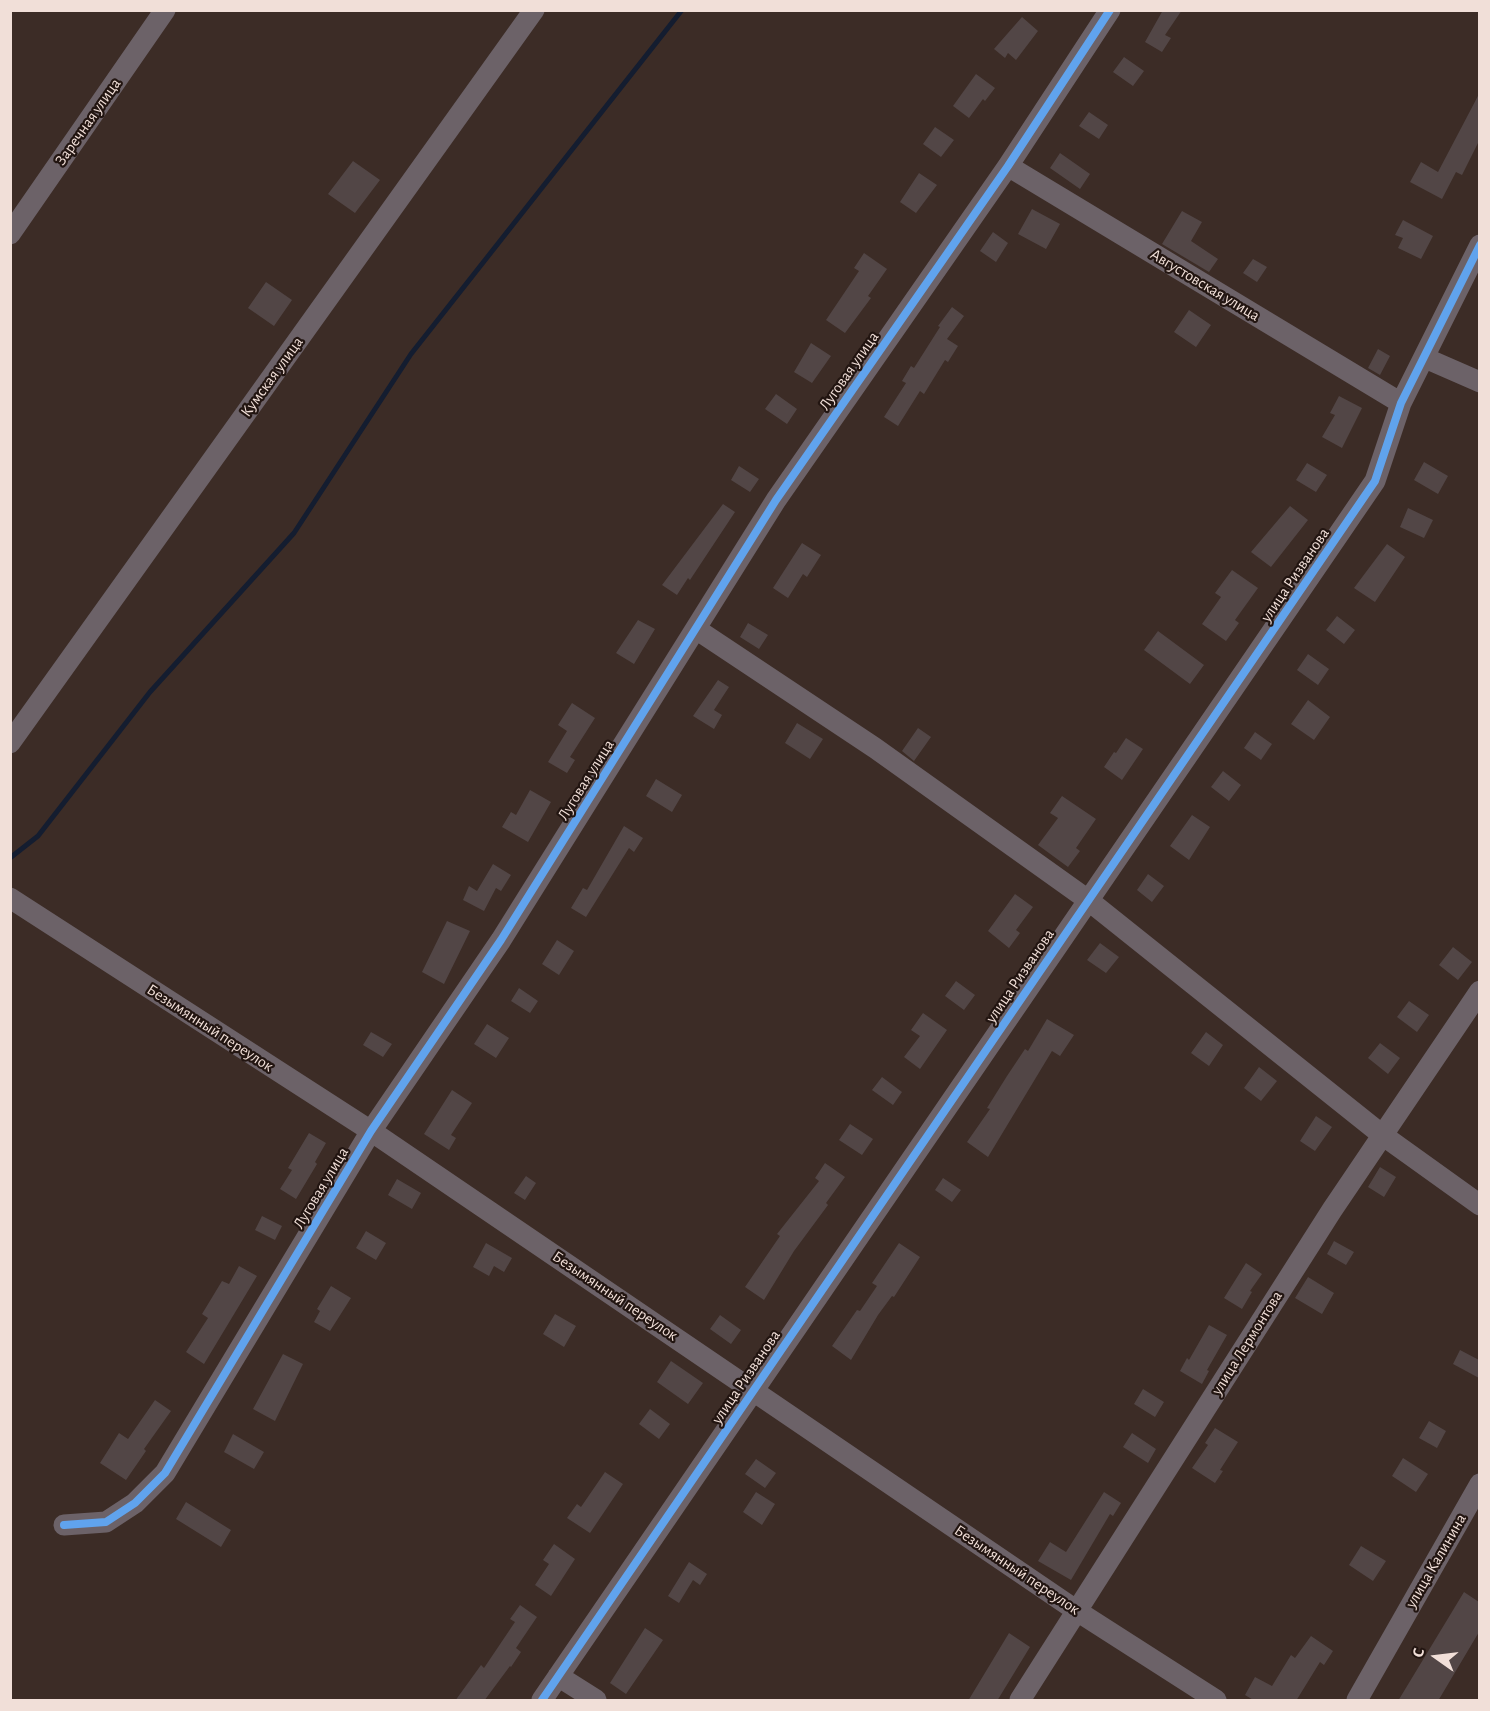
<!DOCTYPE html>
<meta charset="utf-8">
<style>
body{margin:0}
#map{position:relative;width:1490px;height:1711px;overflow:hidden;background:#3c2c26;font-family:"Alegreya Sans",sans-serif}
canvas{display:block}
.frame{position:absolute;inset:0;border:12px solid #f1dfd8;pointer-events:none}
.north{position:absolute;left:1406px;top:1627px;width:60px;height:60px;-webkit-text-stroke:4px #221511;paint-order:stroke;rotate:284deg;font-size:16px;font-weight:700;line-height:24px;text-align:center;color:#f1dfd8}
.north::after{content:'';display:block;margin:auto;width:21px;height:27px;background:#f1dfd8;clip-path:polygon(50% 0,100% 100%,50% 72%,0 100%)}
</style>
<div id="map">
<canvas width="1490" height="1711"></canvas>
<div class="frame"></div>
<div class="north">С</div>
</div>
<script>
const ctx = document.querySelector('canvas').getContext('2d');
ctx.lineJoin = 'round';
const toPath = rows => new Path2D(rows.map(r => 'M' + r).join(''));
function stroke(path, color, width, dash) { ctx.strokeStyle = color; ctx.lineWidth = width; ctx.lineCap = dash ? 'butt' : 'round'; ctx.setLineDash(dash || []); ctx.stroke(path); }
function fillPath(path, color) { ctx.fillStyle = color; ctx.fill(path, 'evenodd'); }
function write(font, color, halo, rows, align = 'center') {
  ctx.font = font + ' "Alegreya Sans",sans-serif'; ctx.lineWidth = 4.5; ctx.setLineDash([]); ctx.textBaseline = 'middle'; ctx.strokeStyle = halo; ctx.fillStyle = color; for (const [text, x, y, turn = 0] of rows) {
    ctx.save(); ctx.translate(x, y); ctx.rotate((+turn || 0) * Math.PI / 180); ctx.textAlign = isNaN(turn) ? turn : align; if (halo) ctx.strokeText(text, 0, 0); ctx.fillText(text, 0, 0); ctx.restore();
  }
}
const stream = toPath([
 [10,858,38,836,150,692,294,533,411,354,682,10]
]);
const building = toPath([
 [1163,10,1182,10,1165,35,1171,38,1162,52,1145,42],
 [1022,17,1038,31,1016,60,1008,53,1005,58,994,49],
 [1124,57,1144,71,1133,86,1113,72],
 [976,74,995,88,985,101,983,99,969,118,953,106],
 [1479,94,1479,141,1462,175,1456,172,1442,199,1410,182,1421,162,1438,172],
 [1089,112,1108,125,1099,139,1079,126],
 [935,127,954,140,941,157,923,144],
 [1060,153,1090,174,1080,189,1050,168],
 [353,161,380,180,355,213,328,194],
 [919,173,937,185,916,213,900,202],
 [1032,209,1060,224,1046,249,1018,234],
 [1182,211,1202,222,1191,241,1218,259,1209,272,1162,244],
 [1403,220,1433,236,1421,259,1398,248,1403,238,1395,235],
 [993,232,1008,243,996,262,980,251],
 [864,253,887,269,868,296,871,298,845,333,826,320,859,271,854,268],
 [1253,259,1267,267,1257,282,1243,273],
 [266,282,292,300,274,326,248,308],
 [952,307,964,316,947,339,958,346,948,362,945,360,924,394,920,391,898,426,884,417,906,383,902,381,911,366,914,368,940,327,938,326],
 [1189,310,1211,325,1196,347,1174,332],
 [811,343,831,356,812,383,794,372],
 [1378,349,1390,356,1380,375,1368,368],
 [776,394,797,409,787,424,765,409],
 [1339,396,1362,408,1342,448,1322,437,1335,415,1330,413],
 [1424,462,1448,476,1438,494,1414,480],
 [1307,463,1327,475,1316,492,1296,480],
 [739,466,759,479,750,492,731,480],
 [723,504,735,512,690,580,688,578,677,595,662,585],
 [1290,506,1308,520,1271,567,1251,552],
 [1408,508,1433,520,1424,538,1400,527],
 [802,543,821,555,807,577,803,574,788,598,773,588],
 [1387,544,1405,557,1375,602,1354,588],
 [1232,570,1258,588,1235,620,1239,623,1226,641,1202,624,1221,597,1215,593],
 [1337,616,1355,630,1344,644,1326,630],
 [638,620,655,629,634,664,616,653],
 [748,623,768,635,759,649,740,637],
 [1158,631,1204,665,1190,684,1144,650],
 [1308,654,1329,669,1318,685,1297,670],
 [718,680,729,687,714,710,722,715,714,729,693,716],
 [1308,700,1330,717,1314,740,1291,724],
 [572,703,595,718,570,757,575,760,567,773,548,762,567,731,558,725],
 [797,723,823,739,810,759,785,743],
 [918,728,931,737,914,761,902,751],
 [1255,732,1272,744,1261,760,1244,748],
 [1126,738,1143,749,1122,780,1104,767,1114,752,1116,753],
 [1223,771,1241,785,1229,801,1211,787],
 [656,779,682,795,672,812,646,796],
 [530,790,551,802,528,842,502,827,511,812,516,815],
 [1062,796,1096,819,1076,848,1080,851,1068,867,1038,845,1058,818,1050,813],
 [1192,815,1210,827,1189,860,1170,846],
 [624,826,643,838,634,852,629,848,586,917,571,908,583,888,587,890],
 [493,864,511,875,501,891,496,888,484,911,463,900,469,886,477,891],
 [1148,874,1164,886,1152,902,1137,890],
 [1015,894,1033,907,1016,930,1020,933,1009,948,988,931],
 [447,921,470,931,444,984,422,972],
 [557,940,574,951,559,975,542,964],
 [1100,943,1119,957,1106,973,1087,960],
 [1453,947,1472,962,1458,980,1439,965],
 [956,981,975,995,964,1010,945,996],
 [519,988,538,1001,530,1013,511,1001],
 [1409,1001,1429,1015,1417,1032,1397,1017],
 [923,1013,947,1030,920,1069,904,1057,920,1036,911,1030],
 [1047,1019,1074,1035,1060,1056,1052,1051,988,1157,967,1142,990,1109,987,1108,1007,1076,1025,1049,1028,1051],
 [487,1024,509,1038,496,1058,474,1044],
 [371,1032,392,1044,383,1057,363,1045],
 [1206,1032,1223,1045,1209,1066,1191,1053],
 [1380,1043,1400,1058,1388,1074,1368,1058],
 [1259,1067,1277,1081,1261,1101,1244,1088],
 [882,1077,902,1092,893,1105,872,1090],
 [452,1090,472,1103,451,1135,456,1138,449,1150,424,1134],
 [1316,1116,1332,1127,1315,1151,1300,1141],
 [850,1124,873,1139,862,1155,839,1140],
 [309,1133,326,1143,315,1162,317,1164,296,1199,280,1189,292,1170,288,1168],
 [825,1163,845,1177,826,1203,828,1205,794,1251,764,1300,745,1287,780,1236,777,1234,819,1181,815,1178],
 [1380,1167,1396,1177,1384,1197,1368,1187],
 [526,1176,536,1183,525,1200,514,1193],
 [943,1178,961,1190,952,1202,935,1190],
 [397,1179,421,1193,412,1209,388,1195],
 [262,1216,282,1226,275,1240,255,1230],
 [366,1231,386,1243,376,1260,356,1248],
 [1334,1241,1354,1252,1346,1265,1327,1254],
 [486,1243,512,1258,504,1272,494,1266,489,1276,473,1267],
 [899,1243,920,1257,894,1297,892,1296,878,1315,851,1360,832,1346,857,1310,860,1311,877,1286,872,1283],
 [1246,1263,1262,1274,1250,1291,1252,1292,1242,1309,1224,1298],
 [239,1266,257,1276,204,1364,186,1352,208,1318,202,1314,222,1281,229,1284],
 [1308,1277,1334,1293,1322,1314,1295,1298],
 [331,1286,351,1298,330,1331,314,1322,320,1311,317,1309],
 [555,1314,576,1326,564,1347,543,1334],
 [720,1315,741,1330,731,1344,710,1329],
 [1209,1325,1227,1335,1207,1370,1209,1371,1202,1384,1180,1371,1187,1358,1189,1360],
 [1460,1350,1479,1360,1479,1378,1453,1364],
 [283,1354,303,1364,275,1421,253,1409],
 [671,1361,703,1383,688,1404,657,1382],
 [1143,1389,1164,1402,1155,1417,1134,1404],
 [155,1400,171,1411,144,1449,146,1451,126,1480,100,1463,119,1433,128,1439],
 [650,1409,670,1424,659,1439,639,1424],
 [1429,1421,1446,1431,1437,1448,1419,1438],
 [1215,1428,1238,1442,1220,1470,1223,1471,1215,1483,1192,1468,1208,1445,1205,1443],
 [1132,1433,1156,1449,1148,1463,1123,1447],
 [233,1434,264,1452,254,1469,224,1452],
 [1403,1458,1428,1474,1416,1492,1392,1476],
 [756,1459,776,1473,765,1488,745,1474],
 [605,1472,623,1484,590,1533,567,1518,577,1504,581,1507],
 [756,1492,775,1504,762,1525,743,1512],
 [1104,1492,1121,1503,1113,1516,1110,1514,1071,1580,1038,1561,1050,1542,1066,1552],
 [186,1502,231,1530,221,1547,176,1519],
 [554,1544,575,1559,551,1596,535,1585,549,1564,543,1560],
 [1361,1546,1386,1561,1373,1581,1349,1565],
 [689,1562,707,1574,700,1585,693,1580,679,1603,668,1596],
 [1464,1592,1479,1602,1479,1632,1438,1701,1398,1701],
 [520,1605,537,1617,516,1648,521,1652,511,1667,510,1666,484,1701,455,1701,481,1665,484,1668,515,1622,510,1619],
 [645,1628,663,1640,626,1694,610,1683],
 [1009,1633,1030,1647,997,1701,968,1701],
 [1311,1636,1333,1651,1324,1665,1320,1662,1296,1701,1255,1701,1245,1695,1255,1677,1272,1686,1291,1655,1295,1658]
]);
const minor = toPath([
 [1008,166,1401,403],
 [10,234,165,10],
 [1425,358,1480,382],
 [696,629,875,748,1088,900,1381,1134,1480,1205],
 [10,743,534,10],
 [10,898,371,1131,1077,1611,1216,1700],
 [64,1525,106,1522,135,1503,165,1473,371,1131,501,940,776,500,1008,166,1110,10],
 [558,1676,596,1700],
 [542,1700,1375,481,1401,403,1480,245],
 [1020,1700,1332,1210,1480,991],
 [1357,1700,1480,1484]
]);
const cycleway = toPath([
 [64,1525,106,1522,135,1503,165,1473,371,1131,501,940,776,500,1008,166,1110,10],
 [542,1700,1375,481,1401,403,1480,245]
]);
const streetNames = [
 ["Заречная улица",88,122,-55],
 ["Августовская улица",1205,285,31],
 ["Луговая улица",849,371,-55],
 ["Кумская улица",272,377,-54],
 ["улица Ризванова",1295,575,-56],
 ["Луговая улица",586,780,-58],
 ["улица Ризванова",1020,976,-56],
 ["Безымянный переулок",210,1028,33],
 ["Луговая улица",321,1188,-59],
 ["Безымянный переулок",615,1296,34],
 ["улица Лермонтова",1247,1343,-58],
 ["улица Ризванова",746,1377,-56],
 ["улица Калинина",1436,1561,-60],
 ["Безымянный переулок",1017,1570,34]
];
stroke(stream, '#141d30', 5);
fillPath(building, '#524646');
stroke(minor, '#6c6268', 21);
stroke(cycleway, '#60a3ed', 8);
write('16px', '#f1dfd8', '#221511', streetNames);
</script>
